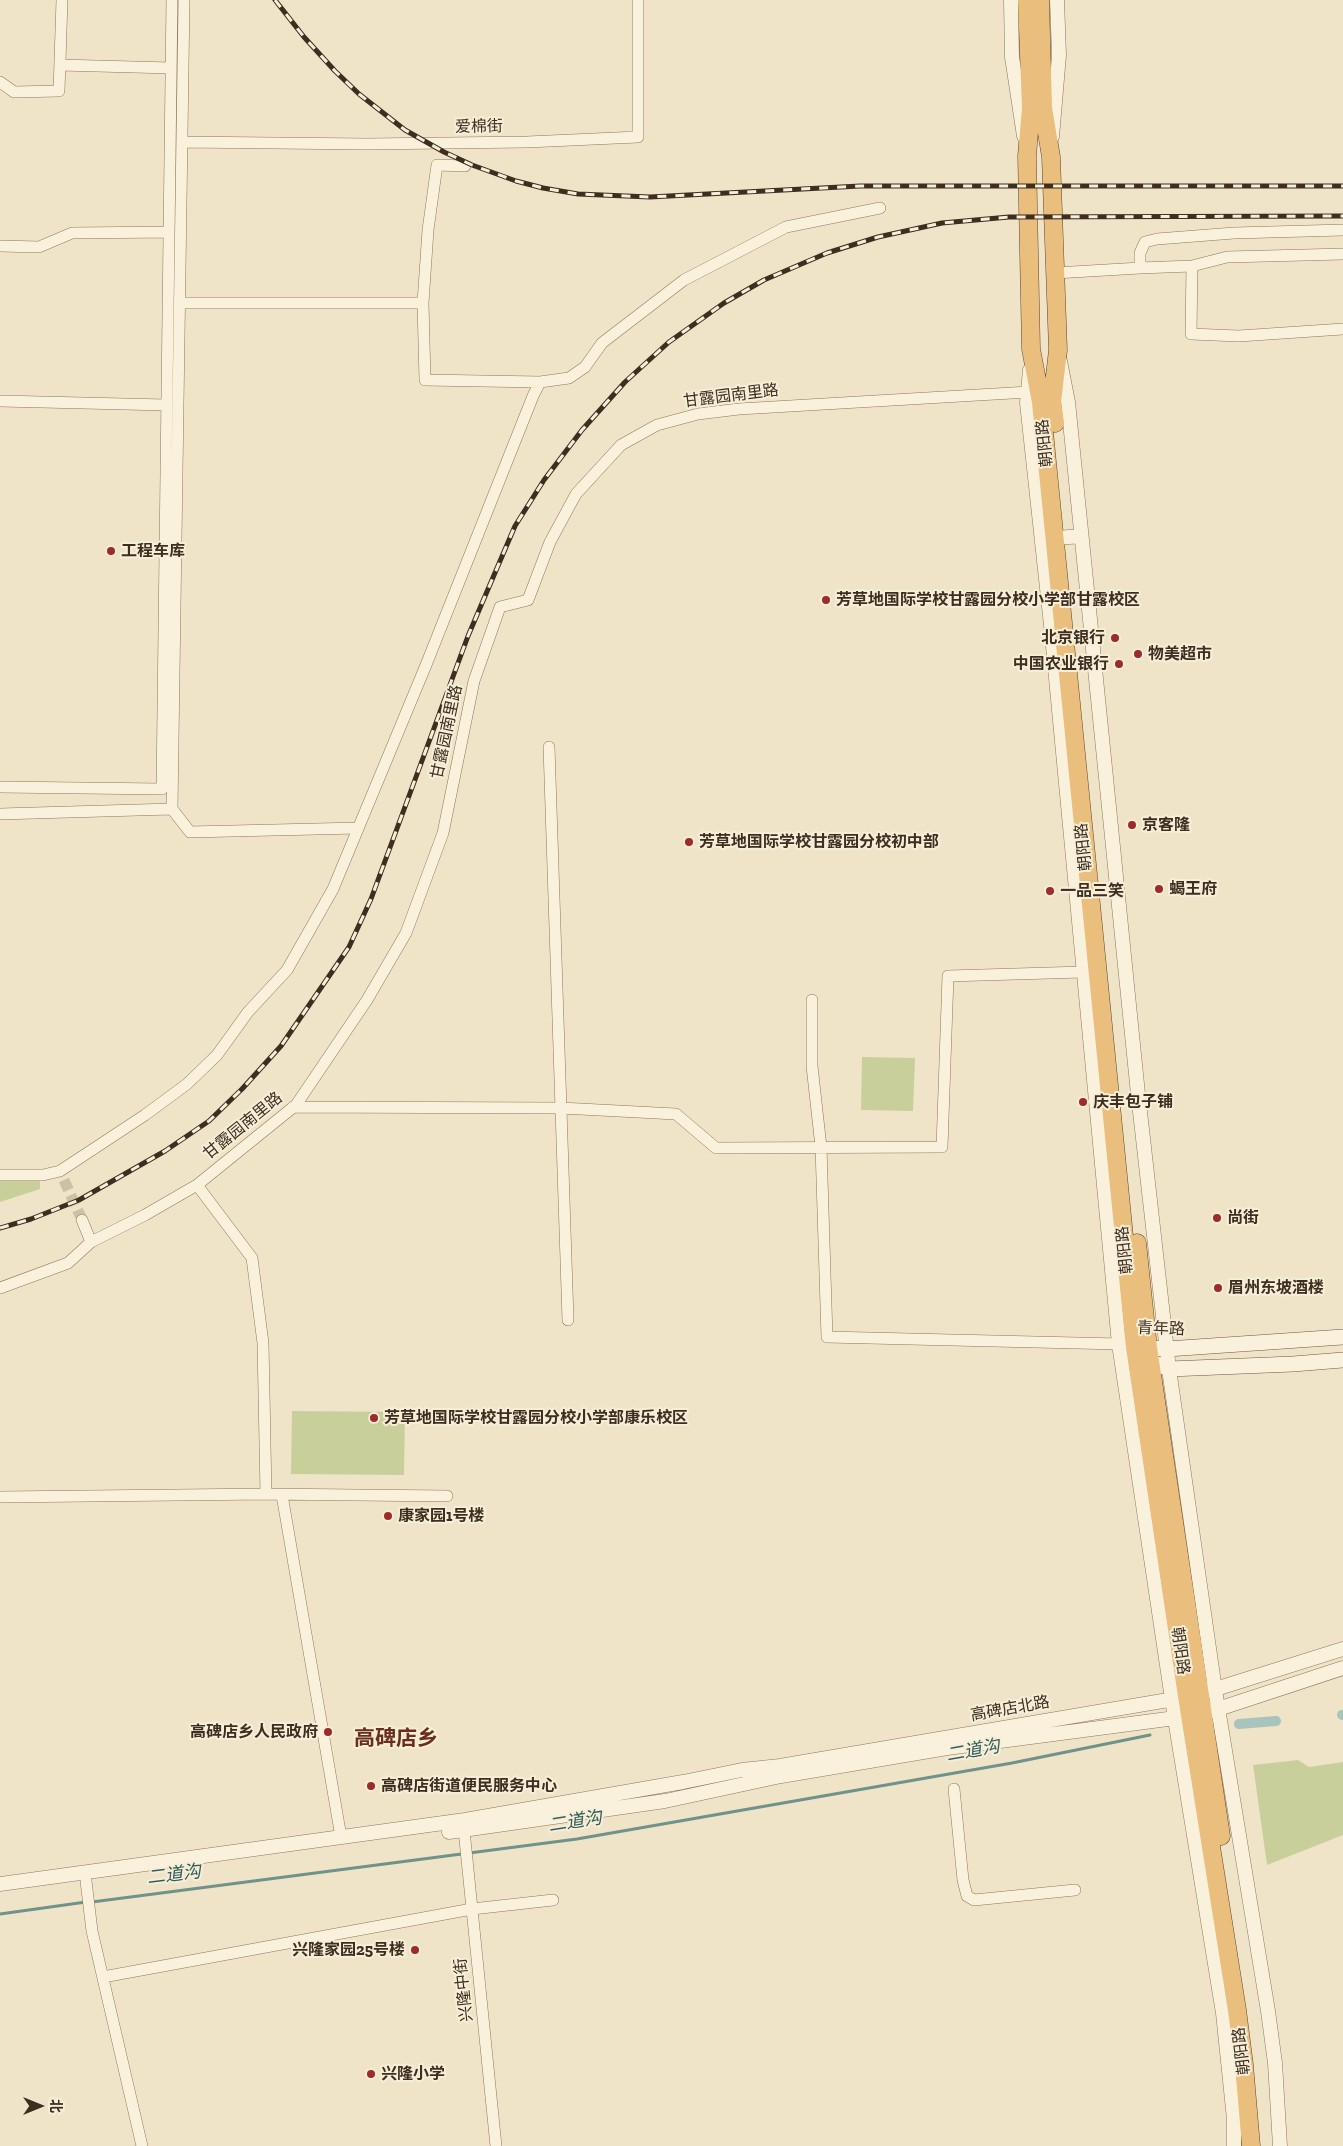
<!DOCTYPE html>
<meta charset="utf-8">
<style>
body{margin:0}
#map{position:relative;width:1343px;height:2146px;overflow:hidden;background:#f0e4c8;font-family:"Zilla Slab","Noto Sans SC",serif}
canvas{display:block}
.north{position:absolute;left:15px;top:2081px;width:50px;height:50px;-webkit-text-stroke:4px #f7eed8;paint-order:stroke;rotate:90deg;font-size:14px;font-weight:700;line-height:20px;text-align:center;color:#3d2e20}
.north::after{content:'';display:block;margin:auto;width:18px;height:22px;background:#3d2e20;clip-path:polygon(50% 0,100% 100%,50% 72%,0 100%)}
</style>
<div id="map">
<canvas width="1343" height="2146"></canvas>
<div class="north">北</div>
</div>
<script>
const ctx = document.querySelector('canvas').getContext('2d');
ctx.lineJoin = 'round';
function fillPath(path, color) { ctx.fillStyle = color; ctx.fill(path, 'evenodd'); }
const toPath = rows => new Path2D(rows.map(r => 'M' + r).join(''));
function stroke(path, color, width, dash) { ctx.strokeStyle = color; ctx.lineWidth = width; ctx.lineCap = dash ? 'butt' : 'round'; ctx.setLineDash(dash || []); ctx.stroke(path); }
function write(font, color, halo, rows, align = 'center') {
  ctx.font = font + ' "Zilla Slab","Noto Sans SC",serif'; ctx.lineWidth = 4; ctx.setLineDash([]); ctx.textBaseline = 'middle'; ctx.strokeStyle = halo; ctx.fillStyle = color; for (const [text, x, y, turn = 0] of rows) {
    ctx.save(); ctx.translate(x, y); ctx.rotate((+turn || 0) * Math.PI / 180); ctx.textAlign = isNaN(turn) ? turn : align; if (halo) ctx.strokeText(text, 0, 0); ctx.fillText(text, 0, 0); ctx.restore();
  }
}
const green = toPath([
 [862,1057,915,1058,913,1111,861,1110],
 [40,1178,40,1189,0,1202,0,1180],
 [292,1411,405,1412,404,1475,291,1474],
 [1298,1760,1309,1767,1343,1762,1343,1835,1267,1865,1253,1765]
]);
const stream = toPath([
 [92,1902,577,1839,1012,1763,1150,1735],
 [0,1914,86,1902]
]);
const canal = toPath([
 [1342,1715,1343,1715],
 [1239,1724,1276,1721]
]);
const minorTunnel = toPath([
 [64,1180,82,1220]
]);
const minor = toPath([
 [60,65,171,68],
 [0,82,14,92,59,91,62,0],
 [183,142,366,144,527,142,638,137,638,0],
 [465,166,437,165,428,230,423,303,425,380,540,382,569,378,585,367,602,343,684,280,786,227,880,208],
 [0,246,39,247,72,233,169,232],
 [1192,266,1227,257,1343,254],
 [1140,268,1192,266,1191,334,1239,336,1343,329],
 [1055,273,1140,268,1140,253,1145,242,1157,239,1234,233,1343,230],
 [181,303,423,303],
 [0,401,166,405],
 [549,747,568,1320],
 [0,787,162,789,172,0],
 [172,809,184,0],
 [0,814,172,809,190,832,358,828],
 [812,1000,812,1066,821,1147,827,1337,1119,1344],
 [293,1107,561,1108,676,1114,716,1148,942,1147,948,976,1083,972],
 [0,1175,43,1175,60,1171,145,1115,187,1084,217,1055,248,1012,287,970,333,889,426,665,533,396,540,382],
 [197,1185,252,1258,263,1343,266,1494],
 [82,1220,91,1242],
 [0,1288,68,1263,91,1242,145,1215,197,1185,296,1105,367,1000,406,933,443,833,474,681,500,607,528,600,550,542,576,494,621,445,657,425,698,414,739,409,1029,392],
 [282,1495,341,1837],
 [0,1497,266,1494,447,1496],
 [954,1789,963,1880,967,1896,974,1900,1075,1890],
 [464,1830,496,2146],
 [86,1881,92,1931,142,2146],
 [103,1977,472,1909,553,1900]
]);
const tertiary = toPath([
 [1011,0,1012,57,1024,136],
 [1052,137,1059,55,1057,0],
 [1060,361,1068,402,1138,1094,1169,1369,1215,1690,1268,2011,1275,2063,1280,2146],
 [1030,370,1027,403,1051,625,1119,1344,1175,1719,1223,2013,1234,2119,1234,2146],
 [1045,539,1081,536],
 [1206,1692,1343,1649],
 [1209,1712,1343,1668],
 [449,1832,665,1801,781,1776,947,1748,1183,1717],
 [0,1884,465,1820,683,1782,742,1770,780,1766,1180,1698]
]);
const secondary = toPath([
 [1119,1344,1136,1355,1169,1369,1293,1364,1343,1360],
 [1138,1347,1167,1349,1343,1337]
]);
const trunk = toPath([
 [1027,0,1031,108,1027,156,1031,349,1041,402,1135,1347,1187,1696,1237,2010,1244,2065,1251,2146],
 [1040,0,1043,108,1051,157,1058,350,1052,402,1055,423],
 [1137,1243,1148,1348,1221,1836]
]);
const rail = toPath([
 [275,0,304,37,335,71,359,94,405,130,444,152,472,165,516,181,543,188,578,194,650,197,860,186,1343,186],
 [0,1228,31,1219,79,1200,165,1151,209,1121,242,1089,281,1046,349,947,371,899,468,636,515,526,544,480,582,430,625,382,669,342,724,303,764,280,827,253,878,237,942,223,1009,217,1343,216]
]);
const markers = [
 [111,551,5,"#9e2a2b"],
 [826,600,5,"#9e2a2b"],
 [1115,638,5,"#9e2a2b"],
 [1138,654,5,"#9e2a2b"],
 [1119,664,5,"#9e2a2b"],
 [1132,825,5,"#9e2a2b"],
 [689,842,5,"#9e2a2b"],
 [1159,889,5,"#9e2a2b"],
 [1050,891,5,"#9e2a2b"],
 [1083,1102,5,"#9e2a2b"],
 [1217,1218,5,"#9e2a2b"],
 [1218,1288,5,"#9e2a2b"],
 [374,1418,5,"#9e2a2b"],
 [388,1516,5,"#9e2a2b"],
 [328,1732,5,"#9e2a2b"],
 [371,1786,5,"#9e2a2b"],
 [415,1950,5,"#9e2a2b"],
 [371,2074,5,"#9e2a2b"]
];
const streetNames = [
 ["爱棉街",479,127,-1],
 ["甘露园南里路",731,396,-7],
 ["朝阳路",1045,443,-96],
 ["甘露园南里路",447,732,-78],
 ["朝阳路",1084,847,-96],
 ["甘露园南里路",243,1126,-39],
 ["朝阳路",1125,1250,-96],
 ["青年路",1161,1329,2],
 ["朝阳路",1180,1651,82],
 ["高碑店北路",1010,1709,-10],
 ["兴隆中街",464,1990,-96],
 ["朝阳路",1242,2051,-97]
];
const poiNames = [
 ["工程车库",121,551],
 ["芳草地国际学校甘露园分校小学部甘露校区",836,600],
 ["北京银行",1105,638,"right"],
 ["物美超市",1148,654],
 ["中国农业银行",1109,664,"right"],
 ["京客隆",1142,825],
 ["芳草地国际学校甘露园分校初中部",699,842],
 ["蝎王府",1169,889],
 ["一品三笑",1060,891],
 ["庆丰包子铺",1093,1102],
 ["尚街",1227,1218],
 ["眉州东坡酒楼",1228,1288],
 ["芳草地国际学校甘露园分校小学部康乐校区",384,1418],
 ["康家园1号楼",398,1516],
 ["高碑店乡人民政府",318,1732,"right"],
 ["高碑店街道便民服务中心",381,1786],
 ["兴隆家园25号楼",405,1950,"right"],
 ["兴隆小学",381,2074]
];
const waterNames = [
 ["二道沟",973,1751,-10],
 ["二道沟",575,1822,-9],
 ["二道沟",174,1875,-7]
];
const districtNames = [
 ["高碑店乡",396,1739]
];
fillPath(green, '#c9cf9b');
stroke(stream, '#6f938a', 3);
stroke(canal, '#a9c4bc', 10);
stroke(minorTunnel, '#ccc0a6', 11, [11, 5.5]);
stroke(minor, '#8d765c', 12);
stroke(tertiary, '#8d765c', 15);
stroke(secondary, '#6f573f', 16);
stroke(trunk, '#5b4430', 19);
stroke(minor, '#faf1dc', 11);
stroke(tertiary, '#faf1dc', 14);
stroke(secondary, '#faf1dc', 15);
stroke(trunk, '#eabe7c', 18);
stroke(rail, '#3d2e20', 5);
stroke(rail, '#f7eed8', 3, [9]);
for (const [x, y, r, color] of markers) { const dot = new Path2D(); dot.arc(x, y, r, 0, 2 * Math.PI); ctx.fillStyle = color; ctx.fill(dot); stroke(dot, '#f7eed8', 2); }
write('16px', '#3d2e20', '#f7eed8', streetNames);
write('bold 16px', '#3d2e20', '#f7eed8', poiNames, 'left');
write('italic 18px', '#2f5d5a', '#f7eed8', waterNames);
write('bold 21px', '#6b2e1e', '#f7eed8', districtNames);
</script>
